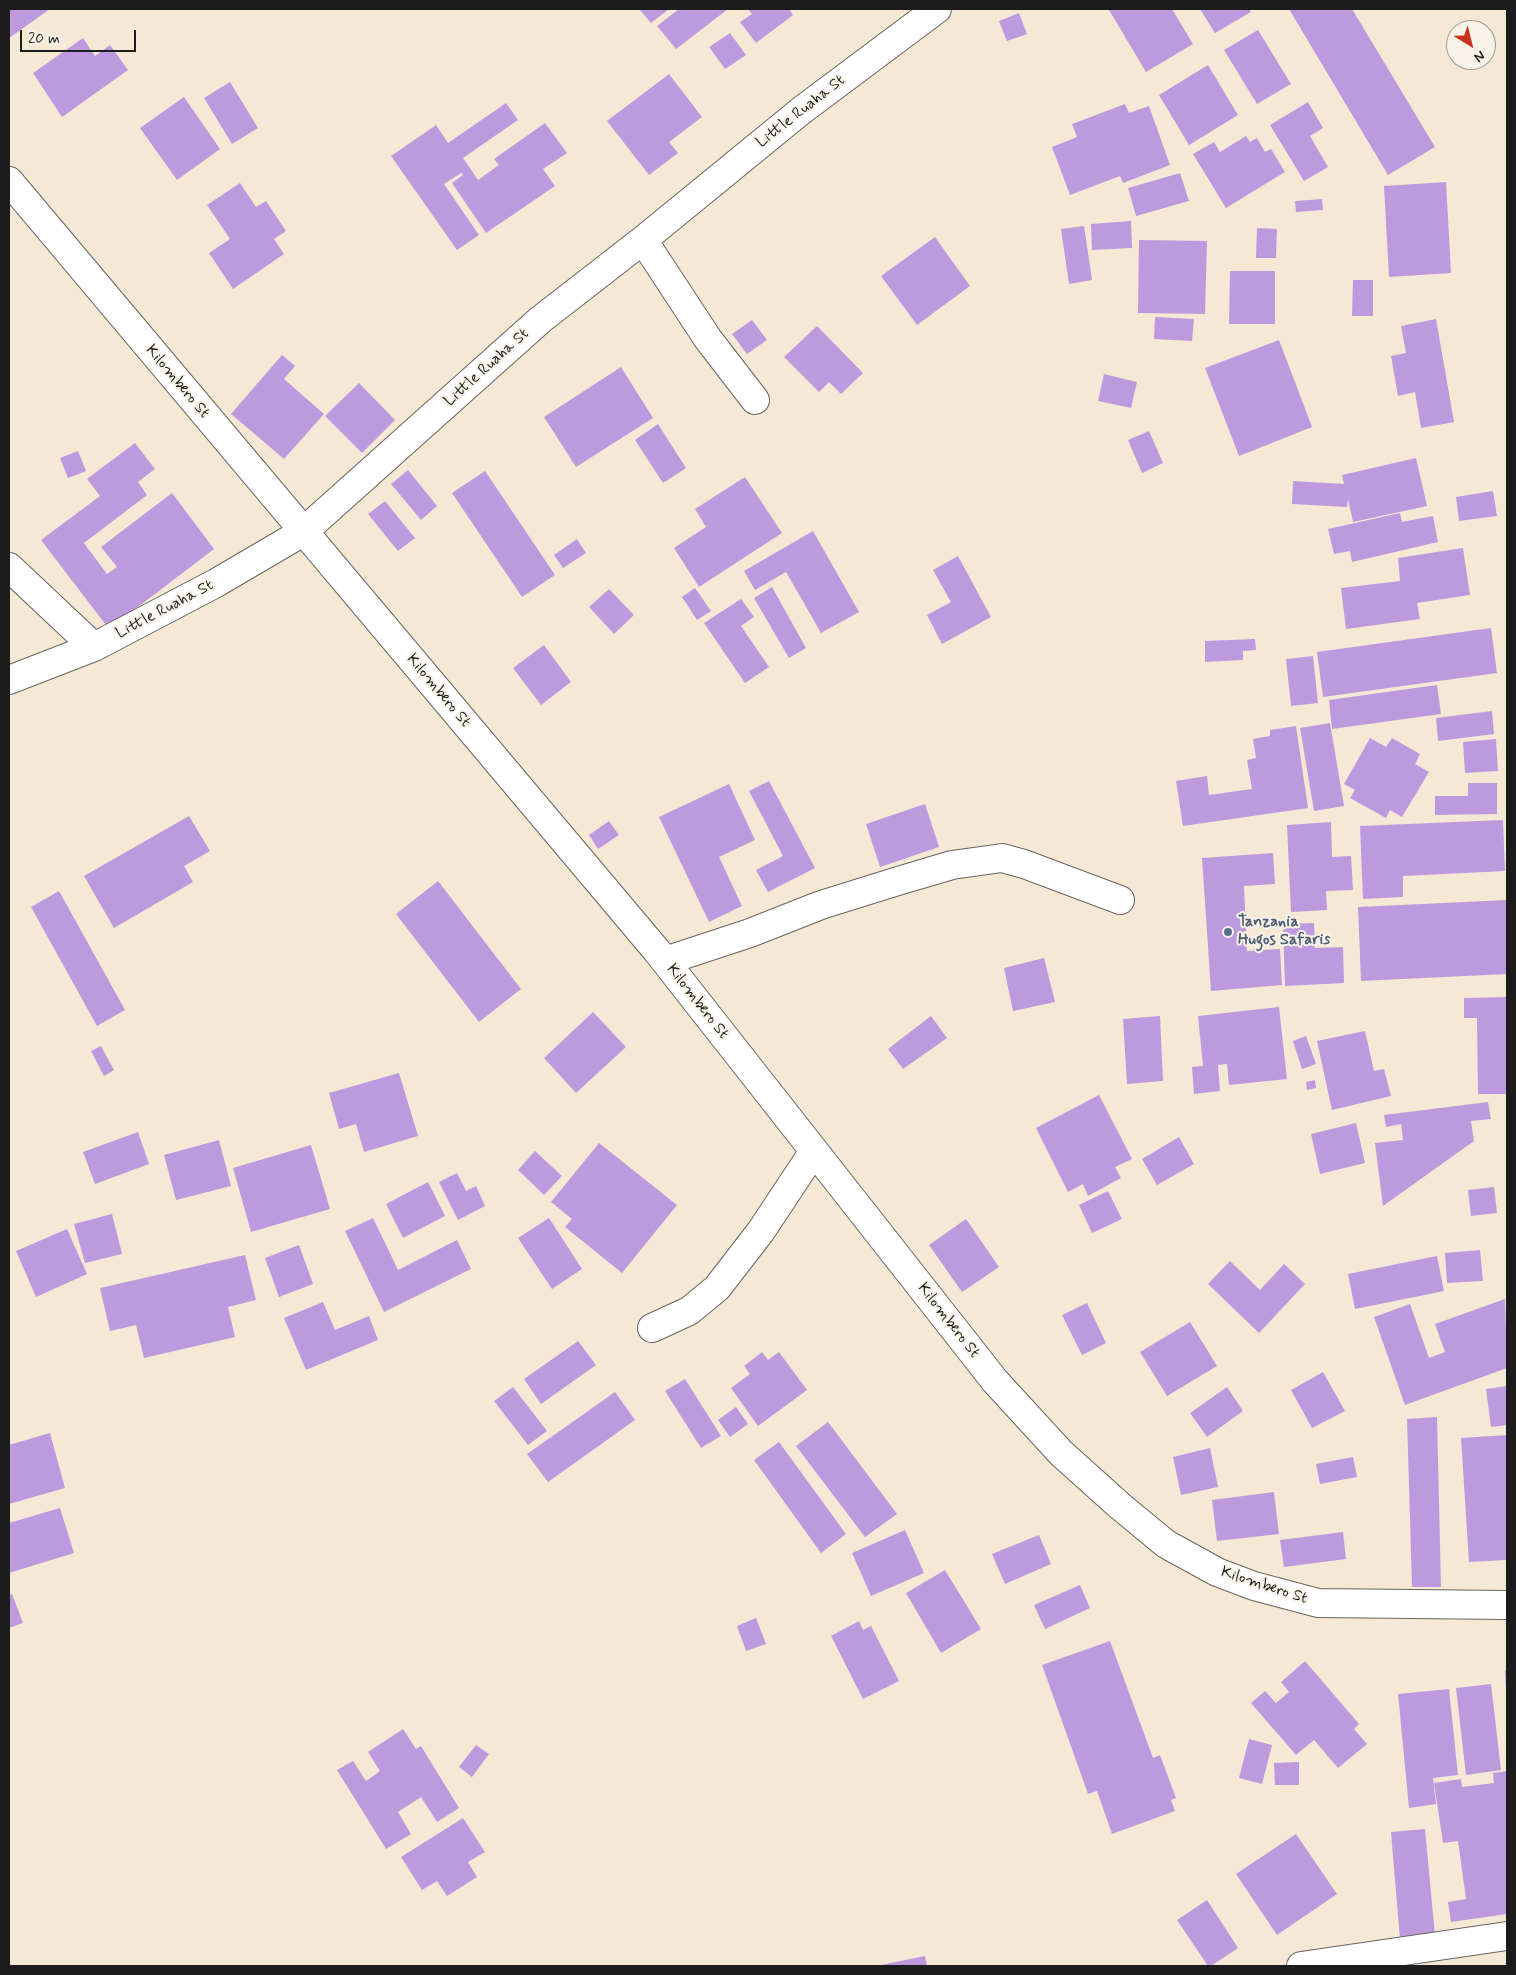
<!DOCTYPE html>
<style>
body{margin:0}
#map{position:relative;width:1516px;height:1975px;overflow:hidden;background:#f5e9d6;font-family:Mynerve,sans-serif}
canvas{display:block}
.frame{position:absolute;inset:0;border:10px solid #1c1c1c;pointer-events:none}
.north{position:absolute;left:1446px;top:20px;width:50px;height:50px;box-sizing:border-box;background:#f7f3e8;border:1px solid #9f9d96;border-radius:50%;rotate:144deg;font-size:14px;font-weight:700;line-height:20px;text-align:center;color:#1c1c1c}
.north::after{content:'';display:block;margin:auto;width:18px;height:22px;background:#c8321e;clip-path:polygon(50% 0,100% 100%,50% 72%,0 100%)}
.scale{position:absolute;left:20px;top:30px;width:116px;height:22px;box-sizing:border-box;border:2px solid #1c1c1c;border-top:0;padding-left:6px;font-size:15px;line-height:18px;white-space:nowrap;color:#1c1c1c;-webkit-text-stroke:4px #f7f3e8;paint-order:stroke}
</style>
<div id="map">
<canvas width="1516" height="1975"></canvas>
<div class="frame"></div>
<div class="north">N</div>
<div class="scale">20 m</div>
</div>
<script>
const ctx = document.querySelector('canvas').getContext('2d');
ctx.lineJoin = 'round';
function fillPath(path, color) { ctx.fillStyle = color; ctx.fill(path, 'evenodd'); }
const toPath = rows => new Path2D(rows.map(r => 'M' + r).join(''));
function stroke(path, color, width, dash) { ctx.strokeStyle = color; ctx.lineWidth = width; ctx.lineCap = dash ? 'butt' : 'round'; ctx.setLineDash(dash || []); ctx.stroke(path); }
function write(font, color, halo, rows, align = 'center') {
  ctx.font = font + ' Mynerve,sans-serif'; ctx.lineWidth = 4; ctx.setLineDash([]); ctx.textBaseline = 'middle'; ctx.strokeStyle = halo; ctx.fillStyle = color; for (const [text, x, y, turn = 0] of rows) {
    ctx.save(); ctx.translate(x, y); ctx.rotate((+turn || 0) * Math.PI / 180); ctx.textAlign = isNaN(turn) ? turn : align; if (halo) ctx.strokeText(text, 0, 0); ctx.fillText(text, 0, 0); ctx.restore();
  }
}
const building = toPath([
 [9,9,50,9,9,38],
 [639,9,669,9,651,23],
 [679,9,728,9,676,49,657,26],
 [748,9,789,9,793,15,756,43,740,22,752,14],
 [1110,9,1172,9,1193,44,1146,72,1109,10],
 [1200,9,1249,9,1251,12,1215,33],
 [1289,9,1352,9,1435,147,1388,175],
 [1019,13,1027,34,1007,41,999,21],
 [1258,30,1291,84,1257,104,1224,50],
 [730,33,746,55,725,69,709,47],
 [83,38,95,56,110,45,128,70,62,117,33,73],
 [1208,65,1238,115,1189,145,1159,95],
 [669,74,702,117,669,142,678,153,649,175,607,121],
 [230,82,258,128,232,144,204,98],
 [184,97,220,149,177,180,140,128],
 [1308,102,1323,128,1310,136,1328,167,1304,181,1270,125],
 [506,103,518,120,463,158,478,180,499,165,494,159,545,123,567,153,543,169,555,186,486,233,452,183,463,175,461,173,444,184,479,235,457,250,391,156,436,125,448,143],
 [1125,104,1129,113,1149,106,1170,165,1123,183,1120,176,1070,195,1052,147,1077,137,1072,124],
 [1246,136,1250,142,1257,138,1265,152,1271,149,1285,172,1226,208,1193,154,1214,142,1220,152],
 [1180,173,1189,201,1136,216,1128,188],
 [1446,182,1451,273,1389,277,1384,186],
 [240,183,256,207,266,201,286,231,274,239,284,254,233,289,209,253,230,239,207,205],
 [1322,199,1323,210,1296,212,1295,201],
 [1131,221,1132,248,1092,250,1091,224],
 [1084,226,1092,280,1069,284,1061,229],
 [1257,228,1277,229,1276,258,1256,258],
 [935,237,970,286,917,325,881,276],
 [1139,240,1207,241,1205,314,1138,313],
 [1230,271,1275,271,1275,324,1229,324],
 [1353,280,1373,280,1373,316,1352,316],
 [1155,317,1194,319,1192,341,1154,339],
 [1436,319,1454,422,1421,428,1415,392,1398,396,1391,356,1406,353,1401,326],
 [752,320,767,340,747,354,732,334],
 [817,326,863,373,841,394,829,382,819,392,784,357],
 [1279,340,1312,427,1239,456,1205,368],
 [282,355,295,366,284,379,324,414,284,459,231,414],
 [621,367,653,418,576,467,544,417],
 [1104,374,1137,382,1131,408,1098,401],
 [359,383,395,420,362,453,325,416],
 [658,424,686,468,663,483,635,440],
 [1149,431,1163,463,1142,473,1128,440],
 [135,443,155,469,138,482,147,495,84,543,107,574,117,567,101,547,172,493,214,549,109,629,41,540,100,496,87,479],
 [78,451,86,471,68,478,60,458],
 [1416,458,1427,506,1353,522,1348,499,1347,507,1292,504,1293,481,1344,484,1342,475],
 [408,470,437,506,421,520,391,484],
 [485,471,555,575,522,597,452,493],
 [745,477,782,533,699,587,674,548,706,527,695,509],
 [1493,491,1497,516,1459,521,1456,497],
 [385,501,415,538,398,551,368,514],
 [1400,513,1402,522,1433,516,1438,542,1352,562,1350,551,1334,554,1328,529],
 [813,531,859,612,821,633,786,572,755,590,744,571],
 [577,539,586,553,563,568,554,555],
 [1463,548,1470,595,1417,603,1420,619,1346,629,1341,588,1400,581,1398,558],
 [958,556,991,617,942,644,927,615,951,602,933,570],
 [772,587,806,648,789,658,754,598],
 [695,588,711,611,697,620,682,597],
 [609,589,634,615,614,634,589,607],
 [741,599,754,617,741,626,769,667,745,683,704,623],
 [1491,628,1497,673,1323,697,1317,652],
 [1255,639,1256,650,1243,651,1243,660,1205,662,1205,641],
 [544,645,571,682,541,705,513,668],
 [1313,656,1318,703,1291,706,1286,659],
 [1437,685,1441,714,1332,729,1329,700],
 [1492,711,1494,734,1438,741,1436,718],
 [1330,723,1344,806,1314,811,1300,728],
 [1296,726,1308,808,1183,826,1176,781,1207,776,1209,795,1252,789,1247,760,1256,758,1253,739,1270,736,1270,730],
 [1370,738,1386,747,1392,738,1420,754,1415,764,1429,772,1402,817,1390,810,1386,818,1350,798,1355,790,1344,784],
 [1496,739,1498,771,1465,773,1463,742],
 [769,781,815,868,768,892,756,870,783,856,749,791],
 [1468,783,1497,783,1497,814,1435,815,1435,796,1468,796],
 [729,784,755,840,719,857,742,906,709,922,659,817],
 [925,804,939,847,880,867,866,824],
 [189,816,210,851,184,866,193,882,114,928,84,876],
 [1503,820,1505,871,1403,876,1403,897,1363,899,1360,826],
 [609,821,619,835,598,849,589,835],
 [1331,822,1332,857,1351,856,1353,890,1326,891,1327,910,1291,912,1287,825],
 [1273,853,1275,884,1244,886,1247,951,1280,949,1282,985,1211,991,1202,858],
 [438,881,521,989,479,1022,396,914],
 [59,891,125,1010,97,1026,31,907],
 [1507,900,1507,974,1361,981,1358,907],
 [1314,923,1315,948,1343,947,1344,983,1285,986,1283,924],
 [1044,958,1055,1002,1013,1011,1004,968],
 [1507,997,1507,1094,1478,1094,1477,1018,1464,1018,1464,998],
 [1279,1007,1287,1079,1229,1085,1227,1064,1218,1065,1220,1091,1194,1094,1192,1067,1203,1066,1198,1016],
 [593,1012,626,1047,576,1093,544,1058],
 [931,1016,947,1038,903,1069,888,1049],
 [1160,1016,1163,1081,1127,1084,1123,1019],
 [1365,1031,1374,1071,1384,1069,1391,1096,1332,1110,1317,1041],
 [1306,1036,1316,1064,1302,1069,1293,1041],
 [101,1046,114,1070,104,1076,91,1051],
 [399,1073,418,1136,364,1152,356,1124,339,1129,329,1093],
 [1315,1080,1316,1088,1307,1090,1306,1082],
 [1099,1095,1132,1159,1115,1167,1121,1178,1088,1196,1083,1184,1068,1192,1036,1128],
 [1488,1102,1491,1119,1471,1121,1474,1141,1383,1206,1375,1143,1403,1140,1401,1124,1386,1127,1384,1115],
 [1356,1123,1365,1163,1320,1174,1311,1134],
 [138,1132,149,1164,95,1184,83,1152],
 [1179,1137,1194,1164,1157,1185,1142,1159],
 [219,1140,231,1186,176,1200,164,1155],
 [599,1143,677,1205,622,1273,565,1227,572,1219,551,1202],
 [311,1145,330,1209,251,1232,233,1168],
 [535,1151,562,1176,544,1195,518,1170],
 [457,1173,466,1191,476,1186,485,1206,458,1220,439,1182],
 [428,1182,445,1216,403,1238,386,1204],
 [1494,1187,1497,1213,1471,1216,1468,1190],
 [1108,1191,1122,1219,1092,1233,1079,1205],
 [112,1214,122,1254,85,1263,74,1224],
 [373,1218,398,1270,457,1240,471,1269,384,1312,345,1231],
 [549,1218,582,1269,552,1289,518,1238],
 [966,1219,999,1267,962,1292,929,1245],
 [67,1229,87,1274,36,1297,16,1251],
 [299,1245,313,1284,279,1297,265,1258],
 [1480,1250,1483,1281,1447,1283,1445,1253],
 [245,1255,256,1300,228,1307,235,1337,144,1358,136,1325,110,1331,100,1288],
 [1437,1256,1444,1291,1355,1309,1348,1274],
 [1230,1261,1260,1290,1284,1264,1305,1284,1259,1333,1208,1284],
 [1505,1299,1507,1368,1405,1405,1374,1317,1410,1304,1429,1358,1445,1352,1435,1324],
 [323,1302,335,1330,369,1316,378,1340,306,1370,284,1318],
 [1087,1303,1106,1343,1082,1355,1062,1315],
 [1190,1322,1217,1366,1167,1396,1140,1352],
 [578,1341,596,1365,541,1404,524,1379],
 [762,1352,768,1360,779,1352,807,1390,758,1426,731,1388,750,1374,744,1366],
 [1323,1372,1345,1411,1312,1428,1291,1390],
 [685,1379,721,1436,701,1448,665,1391],
 [1507,1386,1507,1425,1491,1427,1486,1389],
 [513,1387,547,1431,528,1445,494,1401],
 [1227,1387,1243,1411,1207,1437,1190,1413],
 [615,1392,635,1420,548,1482,527,1454],
 [736,1407,748,1424,730,1437,718,1420],
 [1437,1417,1441,1587,1412,1587,1407,1419],
 [828,1422,897,1514,865,1537,796,1446],
 [50,1433,65,1488,9,1504,9,1445],
 [1507,1435,1507,1560,1469,1562,1461,1438],
 [779,1442,846,1534,821,1553,754,1460],
 [1210,1448,1218,1487,1181,1495,1173,1457],
 [1353,1457,1357,1477,1320,1484,1316,1464],
 [1274,1492,1279,1534,1217,1541,1212,1500],
 [60,1508,74,1553,9,1573,9,1523],
 [905,1530,924,1573,871,1596,852,1553],
 [1343,1532,1346,1559,1284,1567,1280,1540],
 [1039,1535,1051,1564,1005,1584,992,1554],
 [945,1570,981,1629,941,1653,906,1593],
 [1080,1585,1090,1608,1045,1629,1034,1605],
 [12,1594,23,1623,9,1628,9,1595],
 [756,1618,766,1644,746,1651,737,1626],
 [859,1621,863,1630,871,1626,899,1681,863,1699,831,1636],
 [1110,1641,1153,1758,1160,1755,1176,1798,1171,1800,1175,1811,1112,1834,1097,1791,1088,1794,1042,1665],
 [1305,1661,1359,1724,1354,1729,1367,1744,1338,1768,1314,1740,1296,1755,1251,1703,1265,1691,1276,1703,1289,1692,1281,1682],
 [1507,1670,1507,1690,1506,1690,1505,1671],
 [1491,1684,1501,1770,1466,1775,1456,1688],
 [1449,1689,1458,1775,1433,1778,1436,1804,1409,1808,1398,1694],
 [403,1729,416,1749,421,1746,459,1808,437,1822,421,1797,398,1812,411,1834,386,1849,337,1770,353,1761,366,1781,380,1771,368,1752],
 [1249,1739,1272,1745,1262,1784,1239,1778],
 [476,1745,489,1754,472,1777,459,1767],
 [1299,1762,1299,1785,1275,1785,1274,1763],
 [1507,1771,1507,1914,1451,1922,1448,1902,1466,1899,1458,1841,1443,1843,1434,1783,1461,1779,1462,1787,1494,1783,1493,1773],
 [463,1818,485,1852,468,1862,477,1877,447,1896,437,1881,422,1890,401,1857],
 [1425,1829,1435,1936,1400,1940,1391,1832],
 [1296,1834,1337,1894,1277,1935,1236,1874],
 [1207,1900,1238,1948,1211,1966,1208,1966,1177,1920],
 [925,1956,927,1966,881,1966,881,1965]
]);
const minor = toPath([
 [9,181,657,951,995,1381,1061,1453,1120,1506,1166,1544,1217,1572,1254,1586,1318,1603,1507,1605],
 [643,240,708,339,755,400],
 [9,567,94,647],
 [9,680,94,647,216,583,303,532,540,320,643,240,802,110,937,9],
 [665,961,750,933,821,905,898,881,952,865,1002,858,1024,864,1120,900],
 [652,1328,689,1311,717,1288,761,1231,814,1151],
 [1301,1966,1507,1936]
]);
const markers = [
 [1228,932,5,"#5c6f8a"]
];
const streetNames = [
 ["Little Ruaha St",801,112,-38],
 ["Little Ruaha St",487,368,-42],
 ["Kilombero St",177,382,50],
 ["Little Ruaha St",165,610,-28],
 ["Kilombero St",438,691,50],
 ["Kilombero St",697,1002,52],
 ["Kilombero St",948,1321,52],
 ["Kilombero St",1264,1586,18]
];
const serviceNames = [
 ["Tanzania",1238,923],
 ["Hugos Safaris",1238,941]
];
fillPath(building, '#bd9ade');
stroke(minor, '#68645d', 30);
stroke(minor, '#fff', 28);
for (const [x, y, r, color] of markers) { const dot = new Path2D(); dot.arc(x, y, r, 0, 2 * Math.PI); ctx.fillStyle = color; ctx.fill(dot); stroke(dot, '#f7f3e8', 2); }
write('16px', '#1c1c1c', '#f7f3e8', streetNames);
write('bold 16px', '#4e5e75', '#f7f3e8', serviceNames, 'left');
</script>
